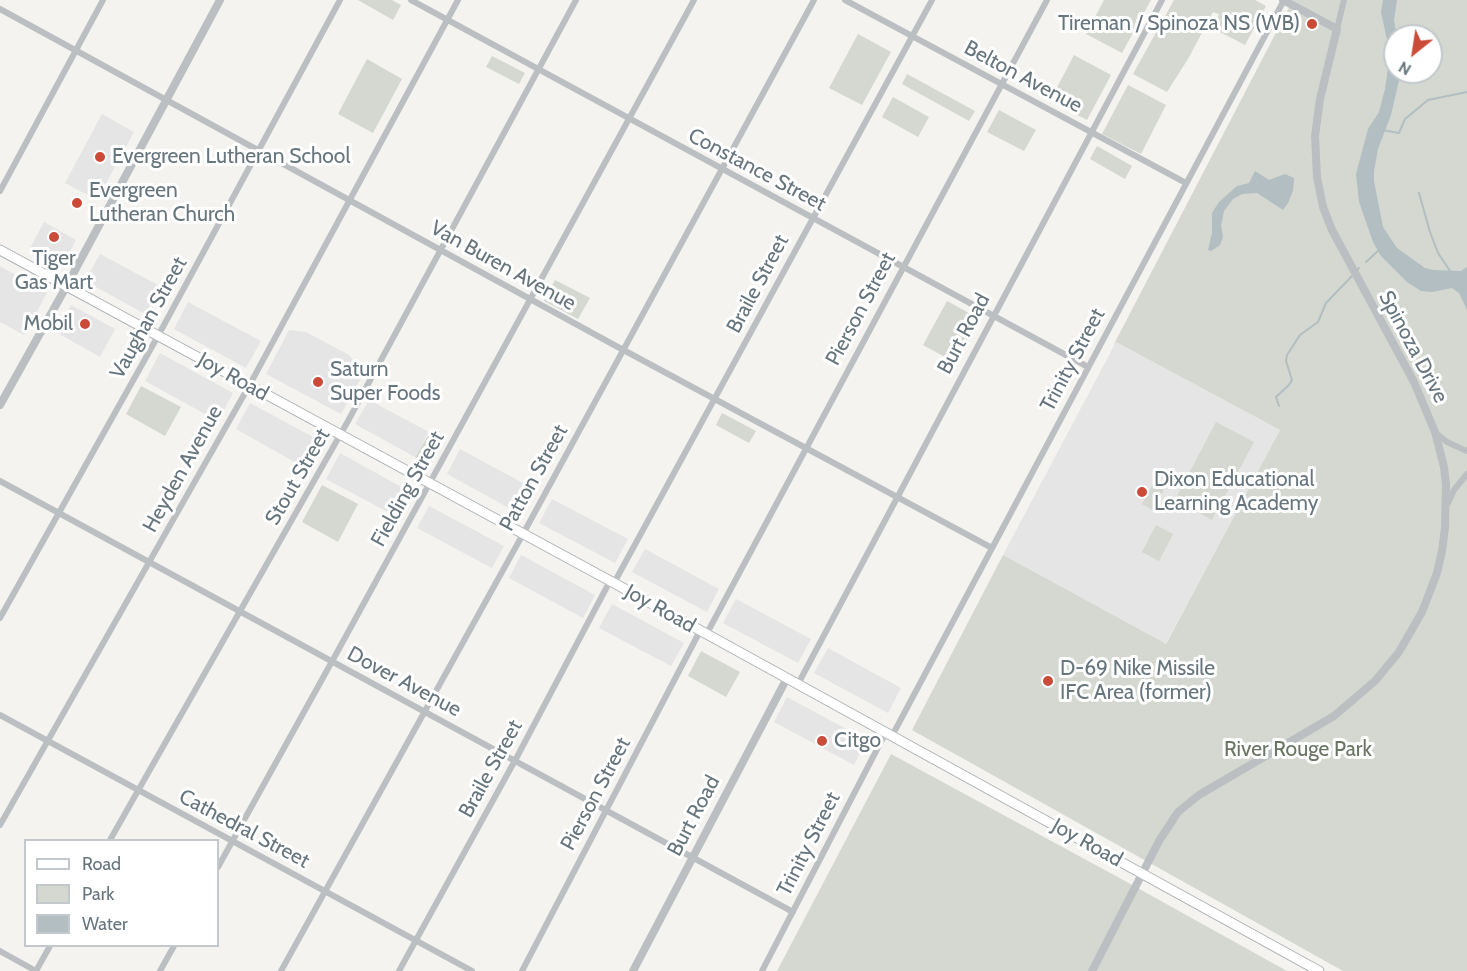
<!DOCTYPE html>
<style>
body{margin:0}
#map{position:relative;width:1467px;height:971px;overflow:hidden;background:#f4f3f0;font-family:Cabin,sans-serif}
canvas{display:block}
.legend{position:absolute;left:24px;top:839px;width:195px;height:108px;box-sizing:border-box;background:#fff;border:2px solid #c2c8cb;margin:0;padding:8px 10px;list-style:none;font-size:18px;color:#67767e}
.legend li{display:flex;align-items:center;gap:12px;height:30px}
.legend b{width:30px;border:2px solid #c2c8cb}
.north{position:absolute;left:1383px;top:24px;width:60px;height:60px;box-sizing:border-box;background:#fff;border:2px solid #c2c8cb;border-radius:50%;rotate:210deg;font-size:16px;font-weight:700;line-height:24px;text-align:center;color:#67767e}
.north::after{content:'';display:block;margin:auto;width:21px;height:27px;background:#cb4b39;clip-path:polygon(50% 0,100% 100%,50% 72%,0 100%)}
</style>
<div id="map">
<canvas width="1467" height="971"></canvas>
<ul class="legend">
<li><b style="height:8px;background:#fff"></b>Road</li>
<li><b style="height:16px;background:#d4d8d0"></b>Park</li>
<li><b style="height:16px;background:#b2bec1"></b>Water</li>
</ul>
<div class="north">N</div>
</div>
<script>
const ctx = document.querySelector('canvas').getContext('2d');
ctx.lineJoin = 'round';
function fillPath(path, color) { ctx.fillStyle = color; ctx.fill(path, 'evenodd'); }
const toPath = rows => new Path2D(rows.map(r => 'M' + r).join(''));
function stroke(path, color, width, dash) { ctx.strokeStyle = color; ctx.lineWidth = width; ctx.lineCap = dash ? 'butt' : 'round'; ctx.setLineDash(dash || []); ctx.stroke(path); }
function write(font, color, halo, rows, align = 'center') {
  ctx.font = font + ' Cabin,sans-serif'; ctx.lineWidth = 6; ctx.setLineDash([]); ctx.textBaseline = 'middle'; ctx.strokeStyle = halo; ctx.fillStyle = color; for (const [text, x, y, turn = 0] of rows) {
    ctx.save(); ctx.translate(x, y); ctx.rotate((+turn || 0) * Math.PI / 180); ctx.textAlign = isNaN(turn) ? turn : align; if (halo) ctx.strokeText(text, 0, 0); ctx.fillText(text, 0, 0); ctx.restore();
  }
}
const built = toPath([
 [102,114,134,132,97,200,65,183],
 [44,222,76,240,61,268,29,250],
 [100,254,160,286,145,314,85,281],
 [0,266,47,293,24,335,0,322],
 [188,302,261,341,246,368,174,329],
 [71,305,115,329,100,357,56,332],
 [289,330,306,332,349,355,364,373,341,414,266,374],
 [1116,342,1280,430,1165,645,1003,555],
 [160,353,233,393,218,421,145,381],
 [369,400,429,432,415,457,355,424],
 [250,403,324,443,309,470,236,429],
 [460,449,536,490,522,515,447,474],
 [340,453,414,494,401,519,326,479],
 [552,499,628,539,615,563,539,523],
 [429,506,504,546,492,568,417,528],
 [645,549,719,589,707,612,632,572],
 [521,555,595,595,583,618,509,578],
 [736,599,811,639,798,663,723,623],
 [612,604,684,643,671,666,599,628],
 [828,648,901,688,888,713,814,673],
 [787,697,867,740,854,765,774,722]
]);
const green = toPath([
 [358,0,392,0,401,5,393,20],
 [1104,0,1151,0,1122,53,1086,34],
 [1174,0,1255,0,1266,6,1245,45,1212,28,1219,14,1213,12,1188,59,1167,92,1133,74],
 [1293,0,1467,0,1467,971,1343,971,912,730,1003,555,1166,644,1280,430,1116,342,1113,346],
 [1395,36,1431,36,1431,72,1395,72],
 [858,34,891,52,862,105,829,88],
 [1074,55,1111,75,1087,120,1050,101],
 [492,56,525,73,519,84,486,67],
 [367,59,402,79,373,133,338,114],
 [907,74,975,111,969,121,902,84],
 [1128,85,1166,105,1141,154,1102,134],
 [893,97,929,117,918,137,882,117],
 [999,110,1036,130,1024,151,987,132],
 [1097,146,1132,166,1125,179,1090,159],
 [555,280,590,298,578,319,544,301],
 [947,301,980,319,956,363,923,345],
 [141,386,181,407,165,436,126,414],
 [722,413,756,431,749,443,716,425],
 [1216,422,1254,442,1212,520,1175,500],
 [429,434,443,441,430,465,415,457],
 [1158,479,1167,484,1153,510,1142,504,1154,482,1156,483],
 [322,485,358,504,338,542,302,522],
 [1156,525,1173,534,1159,561,1142,552],
 [701,651,740,672,726,697,688,676],
 [891,754,1125,881,1287,971,777,971]
]);
const water = toPath([
 [1383,0,1397,0,1394,21,1397,36,1395,36,1395,72,1401,72,1391,115,1378,149,1374,171,1374,181,1383,227,1397,248,1425,268,1433,270,1461,271,1467,267,1467,310,1459,293,1452,288,1432,292,1421,291,1407,282,1381,256,1373,242,1359,202,1356,174,1368,129,1379,112,1385,89,1390,54,1381,12],
 [1255,171,1269,180,1285,174,1294,178,1293,191,1288,203,1283,210,1257,193,1242,194,1233,199,1224,211,1221,226,1223,237,1220,245,1211,251,1208,250,1212,233,1212,213,1219,202,1237,186,1249,183]
]);
const stream = toPath([
 [1382,130,1399,133,1405,119,1428,100,1467,92],
 [1419,193,1430,232,1438,253,1450,271],
 [1366,262,1379,250],
 [1358,269,1359,268],
 [1279,406,1276,397,1289,385,1292,380,1286,361,1287,355,1300,335,1318,322,1326,303,1353,275]
]);
const minor = toPath([
 [411,0,1088,367],
 [845,0,1186,183],
 [0,9,616,346,992,548],
 [1337,29,1344,0],
 [0,191,103,0],
 [1436,433,1447,442,1467,451],
 [0,481,793,912],
 [1448,503,1454,490,1467,474],
 [614,583,932,0],
 [0,618,158,336,340,0],
 [706,635,1047,0],
 [798,684,1162,0],
 [0,715,472,971],
 [892,736,1284,0],
 [0,825,249,386,458,0],
 [110,840,348,421,576,0],
 [218,867,335,656,694,0],
 [0,951,36,971],
 [36,971,50,946],
 [160,971,174,946],
 [281,971,523,534,814,0],
 [399,971,518,755,610,581],
 [522,971,700,631],
 [762,971,886,732]
]);
const tertiary = toPath([
 [0,405,66,287,220,0],
 [633,971,787,678],
 [1092,971,1159,841,1178,812,1199,795,1334,716,1375,681,1399,652,1422,612,1437,573,1442,551,1445,528,1446,485,1444,467,1435,432,1414,382,1332,230,1323,207,1317,177,1315,136,1320,99,1337,29,1283,0]
]);
const secondary = toPath([
 [0,250,614,583,1319,971]
]);
const markers = [
 [1312,24,6,"#cb4b39"],
 [100,157,6,"#cb4b39"],
 [77,203,6,"#cb4b39"],
 [54,237,6,"#cb4b39"],
 [85,324,6,"#cb4b39"],
 [318,382,6,"#cb4b39"],
 [1142,492,6,"#cb4b39"],
 [1048,681,6,"#cb4b39"],
 [822,741,6,"#cb4b39"]
];
const poiNames = [
 ["Tireman / Spinoza NS (WB)",1300,24,"right"],
 ["Evergreen Lutheran School",112,157],
 ["Evergreen",89,191],
 ["Lutheran Church",89,215],
 ["Tiger",54,259,"center"],
 ["Gas Mart",54,283,"center"],
 ["Mobil",73,324,"right"],
 ["Saturn",330,370],
 ["Super Foods",330,394],
 ["Dixon Educational",1154,480],
 ["Learning Academy",1154,504],
 ["D-69 Nike Missile",1060,669],
 ["IFC Area (former)",1060,693],
 ["Citgo",834,741]
];
const streetNames = [
 ["Belton Avenue",1023,77,28],
 ["Constance Street",757,170,28],
 ["Van Buren Avenue",503,266,29],
 ["Braile Street",758,284,-62],
 ["Pierson Street",861,309,-62],
 ["Vaughan Street",149,318,-61],
 ["Burt Road",964,334,-62],
 ["Spinoza Drive",1413,347,62],
 ["Trinity Street",1073,360,-62],
 ["Joy Road",233,377,29],
 ["Heyden Avenue",183,469,-61],
 ["Stout Street",298,477,-60],
 ["Patton Street",534,478,-61],
 ["Fielding Street",408,489,-61],
 ["Joy Road",660,609,29],
 ["Dover Avenue",404,682,28],
 ["Braile Street",491,769,-61],
 ["Pierson Street",596,794,-62],
 ["Burt Road",694,816,-62],
 ["Cathedral Street",244,829,28],
 ["Joy Road",1087,843,29],
 ["Trinity Street",809,844,-63]
];
const parkNames = [
 ["River Rouge Park",1298,750]
];
fillPath(built, '#e4e5e4');
fillPath(green, '#d4d8d0');
fillPath(water, '#b2bec1');
stroke(stream, '#b2bec1', 2);
stroke(secondary, '#aeb3b6', 11);
stroke(minor, '#bbbfc2', 6);
stroke(tertiary, '#bbbfc2', 8);
stroke(secondary, '#fff', 9);
for (const [x, y, r, color] of markers) { const dot = new Path2D(); dot.arc(x, y, r, 0, 2 * Math.PI); ctx.fillStyle = color; ctx.fill(dot); stroke(dot, '#fff', 2); }
write('21px', '#67767e', '#fff', poiNames, 'left');
write('21px', '#67767e', '#fff', streetNames);
write('21px', '#6a7664', '#fff', parkNames);
</script>
